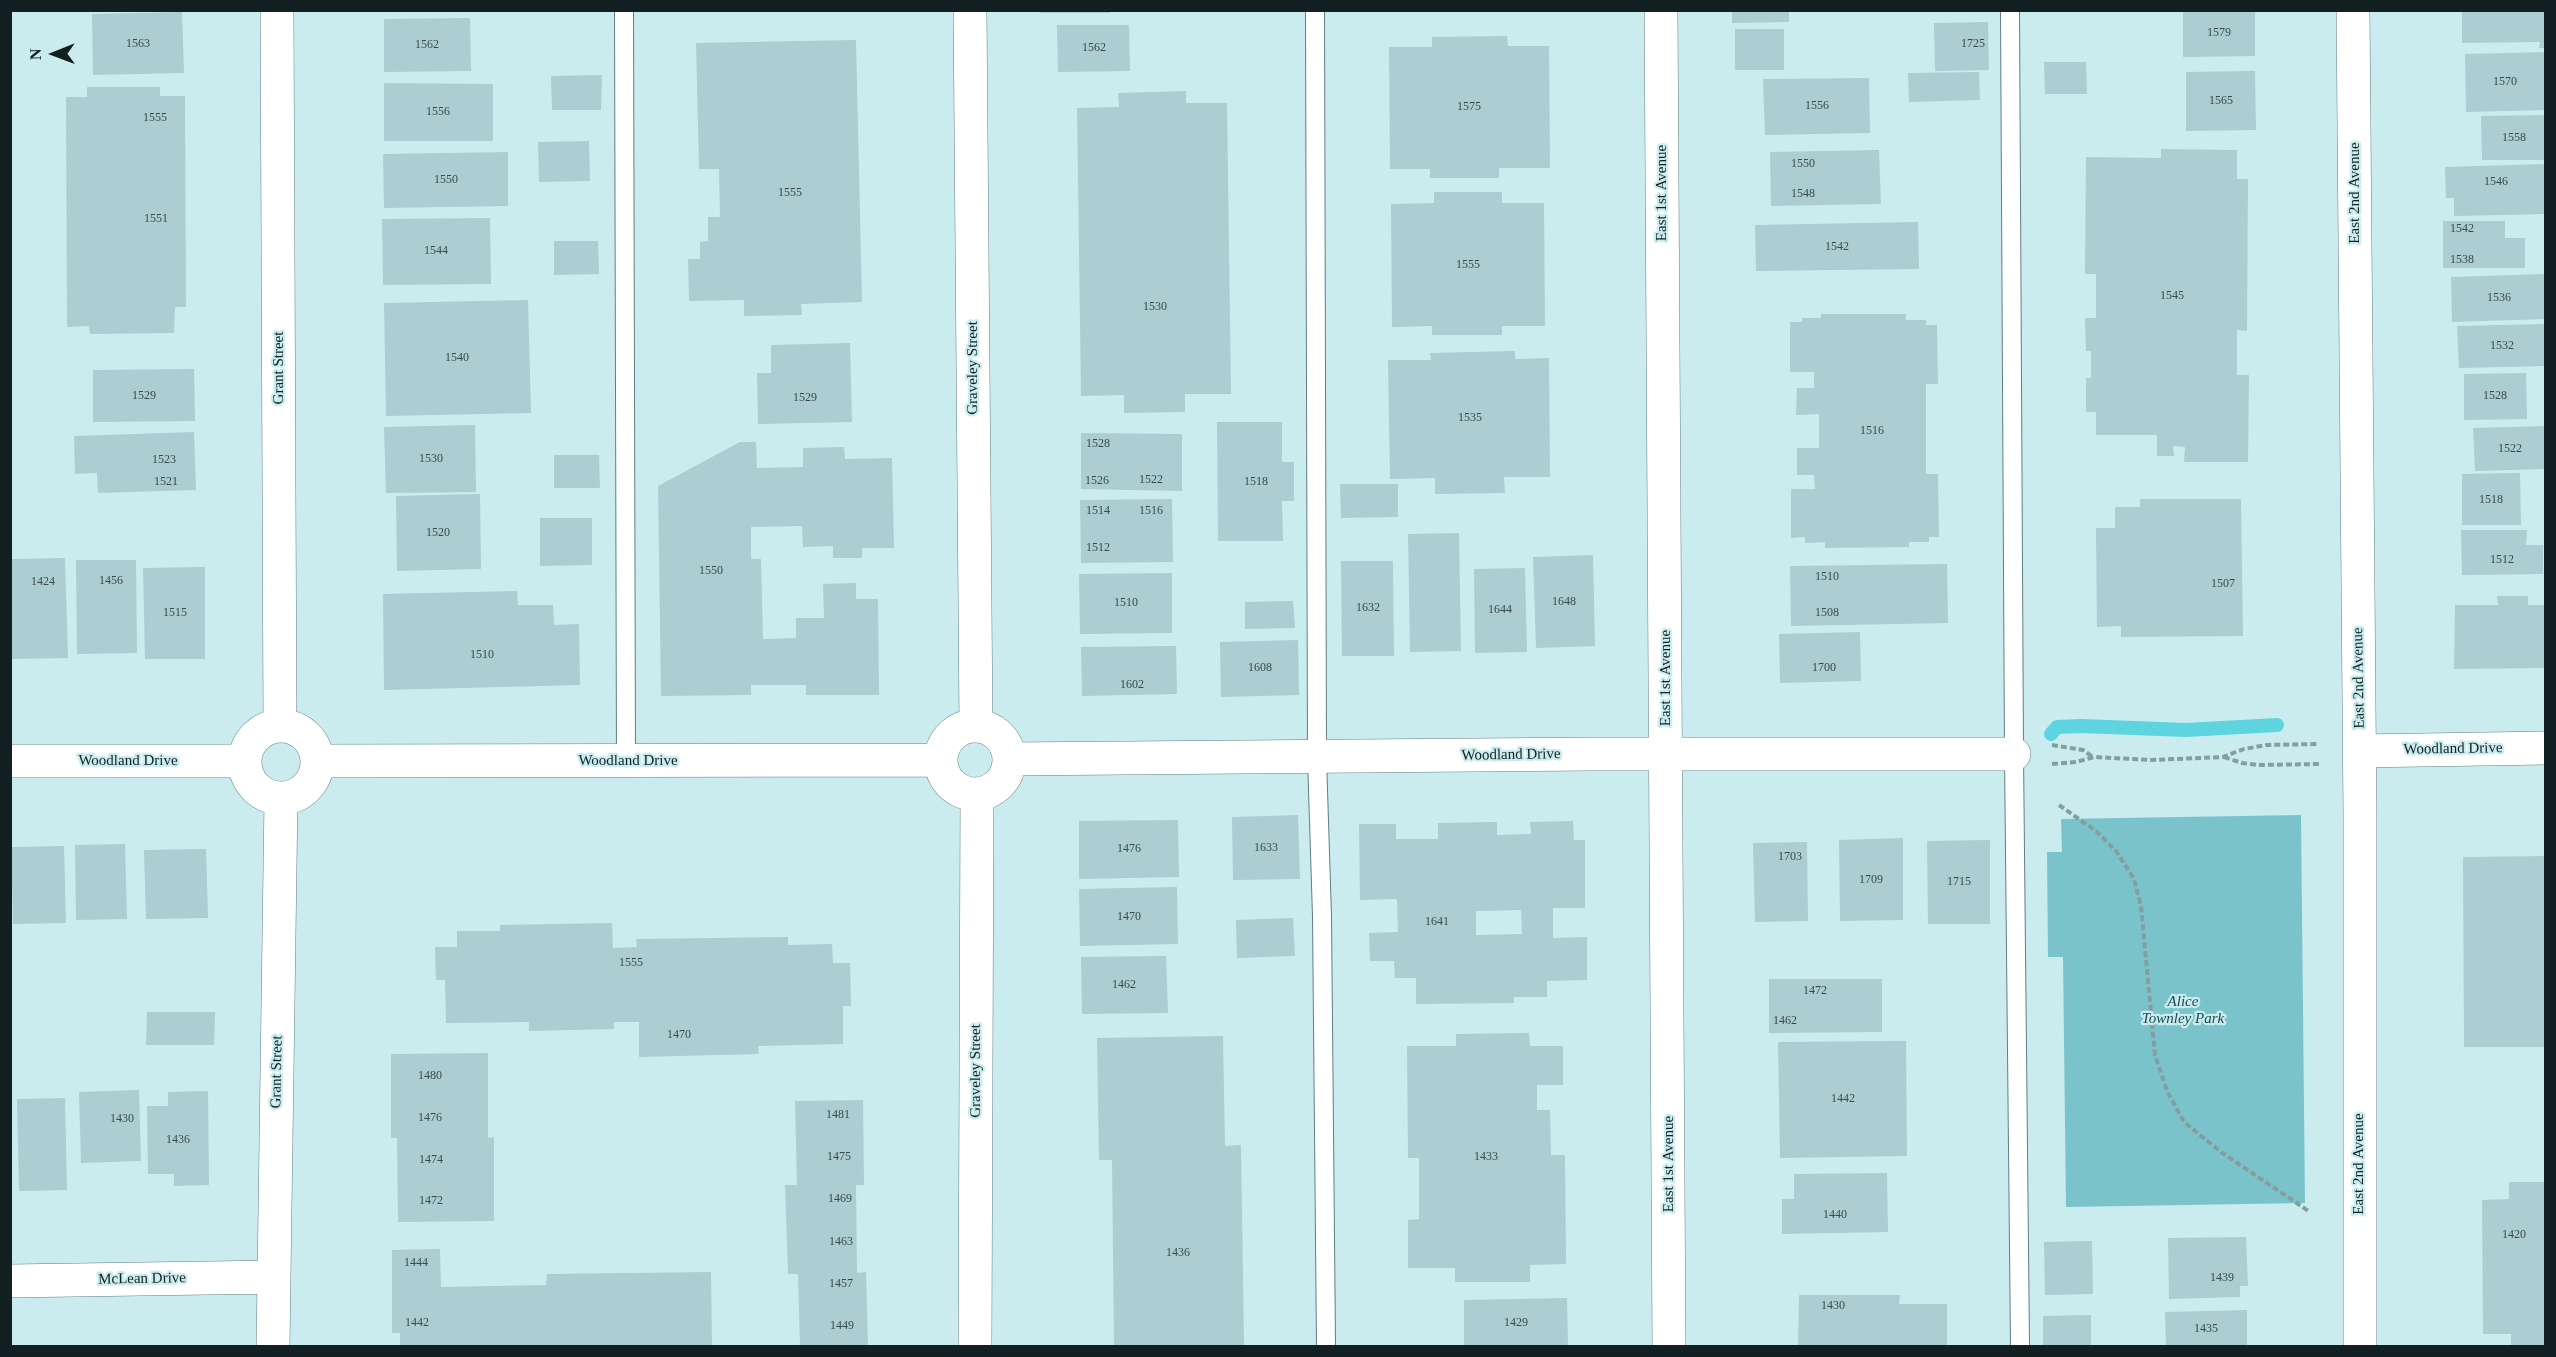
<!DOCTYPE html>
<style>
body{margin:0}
#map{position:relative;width:2556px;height:1357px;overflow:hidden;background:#caecef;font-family:Georgia,serif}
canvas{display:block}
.frame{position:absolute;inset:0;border:12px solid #132021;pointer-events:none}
.north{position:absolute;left:24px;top:24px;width:60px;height:60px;-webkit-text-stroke:4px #caecef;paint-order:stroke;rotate:269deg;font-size:16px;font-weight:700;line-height:24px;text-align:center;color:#132021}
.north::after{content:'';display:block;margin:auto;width:21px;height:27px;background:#132021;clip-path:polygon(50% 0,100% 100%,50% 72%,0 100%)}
</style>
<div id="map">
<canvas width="2556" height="1357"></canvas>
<div class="frame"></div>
<div class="north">N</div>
</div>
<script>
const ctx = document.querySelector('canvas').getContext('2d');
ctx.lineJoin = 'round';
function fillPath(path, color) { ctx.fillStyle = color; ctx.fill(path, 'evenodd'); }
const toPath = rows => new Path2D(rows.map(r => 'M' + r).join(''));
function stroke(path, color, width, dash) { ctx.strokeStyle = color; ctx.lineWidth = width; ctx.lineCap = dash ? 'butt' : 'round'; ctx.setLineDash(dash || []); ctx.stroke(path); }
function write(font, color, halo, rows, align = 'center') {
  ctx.font = font + ' Georgia,serif'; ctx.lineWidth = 4.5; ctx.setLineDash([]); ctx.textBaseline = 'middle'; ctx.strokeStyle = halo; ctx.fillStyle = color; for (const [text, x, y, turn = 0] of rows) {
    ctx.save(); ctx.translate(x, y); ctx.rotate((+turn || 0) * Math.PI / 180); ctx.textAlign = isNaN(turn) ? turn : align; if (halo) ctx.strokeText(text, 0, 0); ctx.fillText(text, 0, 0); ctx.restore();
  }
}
const green = toPath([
 [2301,815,2305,1203,2066,1207,2063,957,2048,957,2047,852,2062,852,2061,819]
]);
const stream = toPath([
 [2051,734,2057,727,2081,726,2186,730,2277,725]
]);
const building = toPath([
 [1040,10,1110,10,1110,13,1040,13],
 [1732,10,1789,10,1789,22,1732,23],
 [2183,10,2255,10,2255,56,2183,57],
 [2462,10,2546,10,2546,48,2539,48,2540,42,2462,43],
 [182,12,184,73,93,75,92,14],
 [470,18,471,71,384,72,384,19],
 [1988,22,1989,70,1935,71,1934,23],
 [1057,25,1129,25,1130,71,1058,72],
 [1735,29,1784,29,1784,70,1735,70],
 [1507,36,1508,46,1549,46,1550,168,1499,168,1499,178,1430,178,1430,169,1390,169,1389,47,1432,47,1432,37],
 [856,40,862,302,801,304,802,315,744,316,744,300,689,301,688,259,700,259,700,242,708,241,708,217,720,217,719,169,699,169,696,43],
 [2546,52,2546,110,2466,112,2465,54],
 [2044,62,2086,62,2087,94,2045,94],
 [2255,71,2256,130,2186,131,2186,72],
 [1979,72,1980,100,1909,102,1908,73],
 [602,75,601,110,552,110,551,76],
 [1869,78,1870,133,1765,135,1763,79],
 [384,83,493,84,493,141,384,141],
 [87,87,160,87,160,96,185,96,186,307,175,307,174,333,90,334,89,326,67,327,66,97,87,97],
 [1186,91,1186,103,1227,103,1231,394,1185,394,1185,412,1124,413,1124,395,1081,396,1077,108,1119,107,1118,93],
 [2546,115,2546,160,2482,160,2481,116],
 [589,141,590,181,539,182,538,142],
 [2161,149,2237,150,2237,179,2248,179,2247,331,2237,330,2237,375,2249,375,2248,462,2184,462,2185,447,2173,446,2174,456,2157,456,2157,435,2096,435,2096,412,2086,412,2086,378,2091,378,2091,351,2086,351,2085,318,2096,318,2096,274,2085,274,2086,157,2161,158],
 [1879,150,1881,204,1771,206,1770,152],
 [508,152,508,206,384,208,383,154],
 [2546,164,2546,214,2454,216,2454,198,2446,198,2445,167],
 [1434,192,1502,192,1502,203,1544,203,1545,326,1502,326,1502,335,1432,335,1432,326,1392,327,1391,204,1434,203],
 [490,218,491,284,383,285,382,219],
 [2443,221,2505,221,2505,238,2525,238,2525,268,2443,268],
 [1918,222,1919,269,1756,271,1755,225],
 [554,241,598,241,599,274,554,275],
 [2546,274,2546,319,2452,322,2451,277],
 [528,300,531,413,386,416,384,303],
 [1821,314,1906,314,1906,320,1926,320,1926,325,1937,325,1938,384,1926,384,1926,474,1938,474,1939,537,1929,537,1929,542,1909,542,1909,547,1825,548,1825,542,1805,543,1805,537,1791,538,1791,489,1815,489,1814,475,1797,475,1797,448,1819,448,1819,414,1796,415,1797,388,1814,388,1814,372,1790,372,1790,322,1802,322,1802,318,1821,318],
 [2546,324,2546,366,2459,368,2457,326],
 [850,343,852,422,758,424,757,373,771,373,771,345],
 [1515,351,1515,359,1549,358,1550,477,1504,477,1505,493,1435,494,1435,478,1390,479,1388,360,1431,360,1430,353],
 [194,369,195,421,93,422,93,370],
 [2526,373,2527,419,2464,420,2464,374],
 [1217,422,1282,422,1282,462,1294,462,1294,501,1282,501,1283,541,1218,541],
 [475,425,476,492,386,493,384,427],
 [2546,426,2546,469,2475,471,2473,428],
 [194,432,196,490,98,493,97,473,75,474,74,436],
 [1081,433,1182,434,1182,491,1081,489],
 [740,442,756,442,757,468,803,467,803,448,844,447,845,459,892,458,894,548,862,548,862,558,833,558,833,546,803,547,802,526,751,527,751,559,761,559,763,639,796,638,796,618,824,618,823,584,856,583,856,599,878,599,879,695,806,695,806,685,751,685,751,695,661,696,658,486],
 [554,455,599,455,600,488,554,488],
 [2520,473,2521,525,2462,525,2462,474],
 [1340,484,1398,484,1398,517,1341,518],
 [480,494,481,569,397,571,396,496],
 [1172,499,1173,562,1081,563,1080,500],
 [2140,499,2241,499,2243,636,2121,637,2121,626,2097,627,2096,528,2115,528,2115,507,2140,507],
 [540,518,592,518,592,565,540,566],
 [2461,530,2527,530,2526,545,2543,545,2543,574,2462,575],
 [1459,533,1461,651,1410,652,1408,534],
 [1593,555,1595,646,1536,648,1533,557],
 [65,558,68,658,10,659,10,559],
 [76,560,136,560,137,653,77,654],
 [1341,561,1393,561,1394,656,1342,656],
 [1947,564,1948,623,1791,626,1790,566],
 [205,567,205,659,145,659,143,568],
 [1525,568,1527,652,1475,653,1474,569],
 [1172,573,1172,633,1080,634,1079,574],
 [517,591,518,605,553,605,554,625,579,624,580,685,384,690,383,594],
 [2497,596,2528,596,2528,605,2546,605,2546,668,2454,669,2455,605,2498,605],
 [1293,601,1295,628,1245,629,1245,602],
 [1860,632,1861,681,1780,683,1779,634],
 [1298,640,1299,695,1221,697,1220,642],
 [1176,646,1177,694,1082,696,1081,647],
 [1298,815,1300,879,1233,880,1232,817],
 [1178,820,1179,877,1079,879,1079,821],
 [1573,821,1574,840,1585,840,1585,908,1553,908,1553,938,1587,937,1587,980,1547,981,1547,997,1514,997,1514,1003,1416,1004,1416,978,1395,978,1394,961,1370,961,1369,933,1398,932,1397,899,1360,900,1359,824,1396,824,1396,839,1438,839,1438,823,1497,822,1497,835,1531,834,1530,822],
 [1521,910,1522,934,1476,935,1476,911],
 [1903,838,1903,920,1840,921,1839,840],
 [1990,840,1990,924,1928,924,1927,841],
 [1807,842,1808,921,1755,922,1753,843],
 [125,844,127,919,76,920,75,845],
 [64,846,66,923,13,924,11,847],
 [206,849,208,918,146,919,144,850],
 [2546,856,2546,1047,2464,1047,2463,857],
 [1177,887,1178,944,1080,946,1079,889],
 [1293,918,1295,956,1237,958,1236,920],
 [612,923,613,948,637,947,636,939,788,937,788,945,832,944,833,963,850,963,851,1006,843,1006,843,1044,758,1046,759,1054,639,1057,639,1022,614,1022,614,1029,529,1031,529,1022,446,1023,445,980,436,980,435,947,457,947,457,931,500,931,500,925],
 [1166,956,1168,1013,1082,1014,1081,957],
 [1769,979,1882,979,1882,1032,1769,1033],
 [147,1012,215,1012,214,1045,146,1045],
 [1529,1033,1530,1046,1563,1046,1563,1085,1537,1085,1537,1110,1550,1110,1551,1155,1565,1155,1566,1264,1530,1265,1530,1282,1455,1282,1455,1268,1408,1268,1408,1220,1419,1219,1419,1158,1408,1158,1407,1046,1456,1046,1456,1034],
 [1223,1036,1225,1146,1241,1145,1244,1346,1114,1346,1112,1160,1099,1160,1097,1038],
 [1906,1041,1907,1156,1780,1158,1778,1042],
 [488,1053,488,1138,494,1137,494,1221,398,1222,397,1138,391,1138,391,1054],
 [139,1090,141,1161,81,1163,79,1092],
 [208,1091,209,1185,174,1186,174,1174,148,1174,147,1106,168,1106,168,1092],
 [65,1098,67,1190,19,1191,17,1099],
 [863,1100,864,1185,856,1185,857,1273,866,1272,868,1346,800,1346,798,1274,788,1274,785,1185,797,1185,795,1101],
 [1887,1173,1888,1232,1782,1234,1782,1199,1794,1199,1794,1174],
 [2509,1182,2546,1182,2546,1346,2511,1346,2511,1334,2483,1334,2482,1200,2509,1199],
 [2246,1237,2248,1286,2240,1286,2240,1297,2169,1299,2168,1238],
 [2092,1241,2093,1294,2045,1295,2044,1242],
 [440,1249,441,1287,546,1285,547,1274,711,1272,712,1346,400,1346,400,1333,392,1333,392,1250],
 [1799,1295,1900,1295,1899,1304,1947,1304,1947,1346,1798,1346],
 [1567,1298,1568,1346,1464,1346,1464,1300],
 [2247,1310,2247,1346,2166,1346,2165,1312],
 [2091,1315,2091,1346,2043,1346,2043,1316]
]);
const path = toPath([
 [2052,745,2083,750,2093,757],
 [2224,757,2242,763,2258,765,2320,764],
 [2052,764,2076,762,2094,757,2151,760,2223,757,2244,749,2267,745,2318,744],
 [2059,805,2096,831,2116,851,2134,879,2141,906,2155,1055,2167,1091,2184,1122,2221,1152,2310,1212]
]);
const service = toPath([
 [624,10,626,762],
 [1315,10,1317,758,1322,916,1326,1346],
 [2010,10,2014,754,2020,1346]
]);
const minor = toPath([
 [277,10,280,726],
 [970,10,976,725],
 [2353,10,2360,817,2360,1346],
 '941 760a34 34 0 1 1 68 0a34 34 0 1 1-68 0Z',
 '245 762a36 36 0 1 1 72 0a36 36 0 1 1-72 0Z',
 [2360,751,2546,748],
 [1009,759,1592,754,2014,754],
 [10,761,245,761],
 [317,761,940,760],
 [10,1281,274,1277],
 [273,1346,281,798],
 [975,1346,977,795]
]);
const secondary = toPath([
 [1661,10,1669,1346]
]);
const numberNames = [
 ["1579",2219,33],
 ["1563",138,44],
 ["1725",1973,44],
 ["1562",427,45],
 ["1562",1094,48],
 ["1570",2505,82],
 ["1565",2221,101],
 ["1556",1817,106],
 ["1575",1469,107],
 ["1556",438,112],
 ["1555",155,118],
 ["1558",2514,138],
 ["1550",1803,164],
 ["1550",446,180],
 ["1546",2496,182],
 ["1555",790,193],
 ["1548",1803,194],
 ["1551",156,219],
 ["1542",2462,229],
 ["1542",1837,247],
 ["1544",436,251],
 ["1538",2462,260],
 ["1555",1468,265],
 ["1545",2172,296],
 ["1536",2499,298],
 ["1530",1155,307],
 ["1532",2502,346],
 ["1540",457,358],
 ["1529",144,396],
 ["1528",2495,396],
 ["1529",805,398],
 ["1535",1470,418],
 ["1516",1872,431],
 ["1528",1098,444],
 ["1522",2510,449],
 ["1530",431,459],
 ["1523",164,460],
 ["1522",1151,480],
 ["1526",1097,481],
 ["1521",166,482],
 ["1518",1256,482],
 ["1518",2491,500],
 ["1514",1098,511],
 ["1516",1151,511],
 ["1520",438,533],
 ["1512",1098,548],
 ["1512",2502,560],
 ["1550",711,571],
 ["1510",1827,577],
 ["1456",111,581],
 ["1424",43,582],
 ["1507",2223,584],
 ["1648",1564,602],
 ["1510",1126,603],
 ["1632",1368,608],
 ["1644",1500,610],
 ["1515",175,613],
 ["1508",1827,613],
 ["1510",482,655],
 ["1608",1260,668],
 ["1700",1824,668],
 ["1602",1132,685],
 ["1633",1266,848],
 ["1476",1129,849],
 ["1703",1790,857],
 ["1709",1871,880],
 ["1715",1959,882],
 ["1470",1129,917],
 ["1641",1437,922],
 ["1555",631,963],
 ["1462",1124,985],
 ["1472",1815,991],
 ["1462",1785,1021],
 ["1470",679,1035],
 ["1480",430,1076],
 ["1442",1843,1099],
 ["1481",838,1115],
 ["1476",430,1118],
 ["1430",122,1119],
 ["1436",178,1140],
 ["1475",839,1157],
 ["1433",1486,1157],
 ["1474",431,1160],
 ["1469",840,1199],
 ["1472",431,1201],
 ["1440",1835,1215],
 ["1420",2514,1235],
 ["1463",841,1242],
 ["1436",1178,1253],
 ["1444",416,1263],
 ["1439",2222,1278],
 ["1457",841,1284],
 ["1430",1833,1306],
 ["1442",417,1323],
 ["1429",1516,1323],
 ["1449",842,1326],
 ["1435",2206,1329]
];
const streetNames = [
 ["East 1st Avenue",1662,193,-90],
 ["East 2nd Avenue",2355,193,-90],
 ["Grant Street",279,368,-90],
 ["Graveley Street",973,368,-90],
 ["East 1st Avenue",1666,678,-90],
 ["East 2nd Avenue",2359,678,-91],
 ["Woodland Drive",2453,749,-1],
 ["Woodland Drive",1511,755,-1],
 ["Woodland Drive",128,761],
 ["Woodland Drive",628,761],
 ["Graveley Street",976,1071,-90],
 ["Grant Street",277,1072,-89],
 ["East 1st Avenue",1669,1164,-90],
 ["East 2nd Avenue",2359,1164,-90],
 ["McLean Drive",142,1279,-1]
];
const parkNames = [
 ["Alice",2183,1002],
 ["Townley Park",2183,1019]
];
fillPath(green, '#7bc3cb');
stroke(stream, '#5dd4e0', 14);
fillPath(building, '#accdd1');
stroke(service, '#617f83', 20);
stroke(minor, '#617f83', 34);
stroke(secondary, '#617f83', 34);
stroke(path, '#849ea0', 4, [6, 3]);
stroke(service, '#fff', 18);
stroke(minor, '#fff', 33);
stroke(secondary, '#fff', 33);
write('12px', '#394b4d', null, numberNames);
write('15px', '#132021', '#caecef', streetNames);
write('italic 15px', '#154a50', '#caecef', parkNames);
</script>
